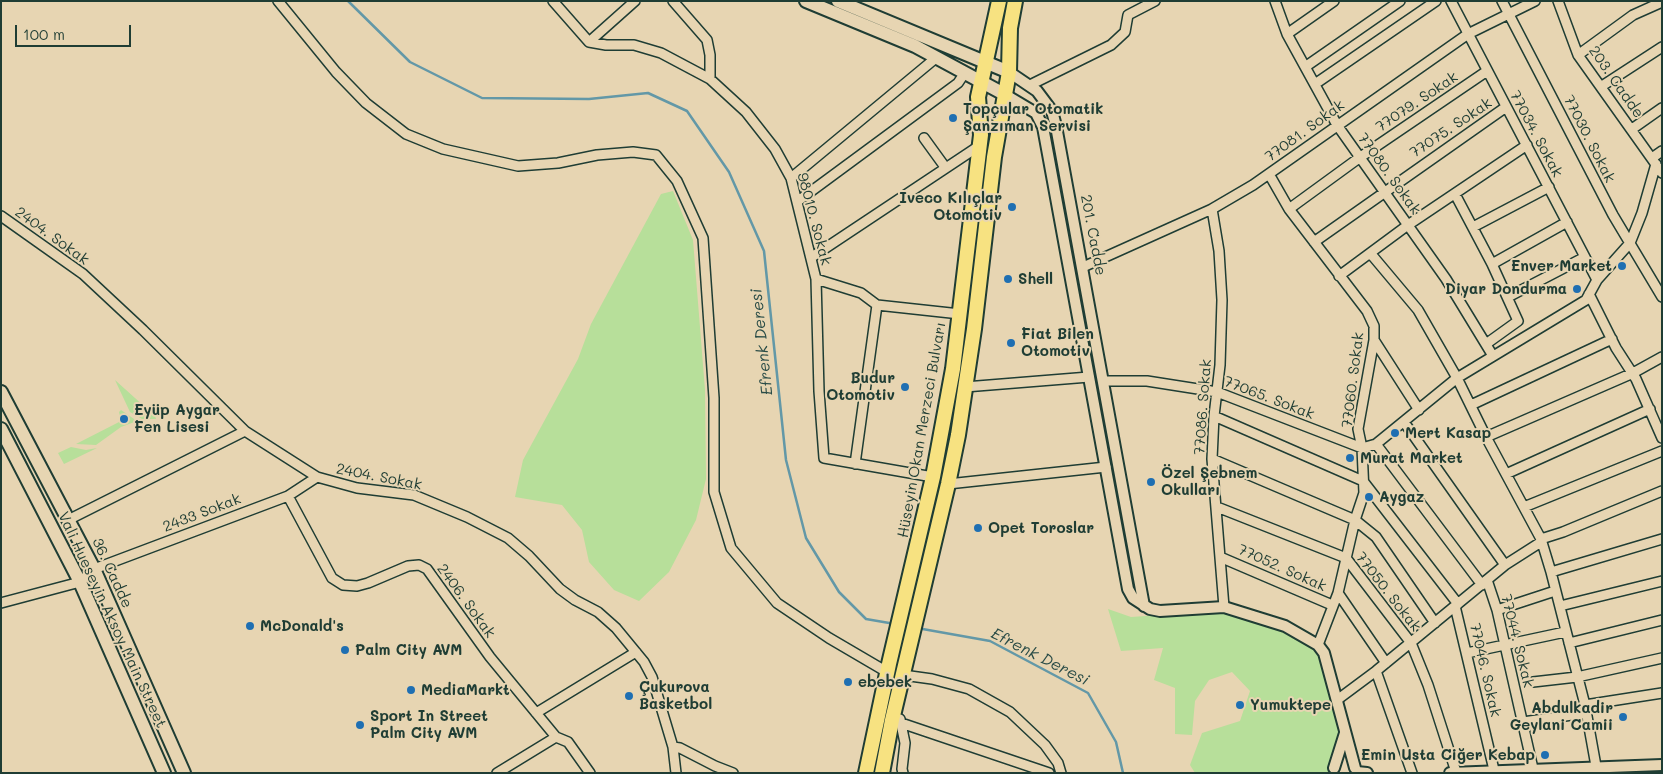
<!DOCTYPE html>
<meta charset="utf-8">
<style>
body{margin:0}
#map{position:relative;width:1663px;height:774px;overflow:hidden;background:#e7d5b2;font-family:Mali,sans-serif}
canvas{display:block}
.frame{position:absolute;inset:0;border:2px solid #1f3d34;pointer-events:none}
.scale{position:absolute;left:15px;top:25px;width:116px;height:22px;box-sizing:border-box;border:2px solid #1f3d34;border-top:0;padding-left:6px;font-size:15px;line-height:18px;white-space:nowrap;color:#1f3d34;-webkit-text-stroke:4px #e7d5b2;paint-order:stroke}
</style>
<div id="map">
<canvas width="1663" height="774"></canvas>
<div class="frame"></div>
<div class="scale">100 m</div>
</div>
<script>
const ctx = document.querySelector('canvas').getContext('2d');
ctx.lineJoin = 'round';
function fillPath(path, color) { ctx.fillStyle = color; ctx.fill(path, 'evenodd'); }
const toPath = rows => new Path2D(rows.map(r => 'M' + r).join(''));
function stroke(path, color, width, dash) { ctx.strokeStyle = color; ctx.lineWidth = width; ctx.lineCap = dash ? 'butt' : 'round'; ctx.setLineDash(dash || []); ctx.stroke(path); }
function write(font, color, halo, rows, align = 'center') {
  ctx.font = font + ' Mali,sans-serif'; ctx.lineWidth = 4; ctx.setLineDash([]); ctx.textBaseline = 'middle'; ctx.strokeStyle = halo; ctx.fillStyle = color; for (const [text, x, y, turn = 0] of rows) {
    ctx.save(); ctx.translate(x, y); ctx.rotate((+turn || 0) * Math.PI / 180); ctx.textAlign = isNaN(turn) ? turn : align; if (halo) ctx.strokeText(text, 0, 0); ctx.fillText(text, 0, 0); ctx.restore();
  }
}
const green = toPath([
 [673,191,693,240,705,390,706,479,696,520,669,572,639,601,614,590,589,562,582,530,562,505,515,497,523,460,578,359,591,324,661,194],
 [115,380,155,416,156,419,142,419,130,412],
 [121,410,137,421,121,427,96,445,76,444,121,421,119,412],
 [71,447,86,450,97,448,64,464,58,453],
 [1108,609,1131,617,1218,611,1272,625,1313,647,1319,653,1340,725,1338,750,1329,773,1195,773,1190,765,1202,733,1240,721,1250,691,1232,672,1209,680,1195,701,1192,735,1175,734,1175,688,1154,680,1163,648,1121,651]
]);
const stream = toPath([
 [348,1,410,62,482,98,589,99,648,93,687,111,729,172,764,251,786,460,806,538,839,592,866,619,895,624],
 [917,628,990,641,1088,693,1116,742,1123,773]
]);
const minor = toPath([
 [278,1,336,72,366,103,406,134,443,149,518,166,558,163,597,155,633,152,656,155,677,181,703,238,714,398,714,492,731,548,777,603,829,638,887,672],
 [553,1,589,42,606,45,634,45,661,53,710,79,746,112,775,149,791,178,816,279,819,391,824,458,933,477],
 [673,1,707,40,710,55,710,79],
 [1275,1,1287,34,1337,125,1446,279,1493,356],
 [1451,1,1597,280],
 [1502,1,1613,215,1662,297],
 [1558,1,1578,55,1662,173],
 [1287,34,1334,1],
 [589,42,635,1],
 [1578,55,1633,15,1662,2],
 [1305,67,1400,1],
 [1315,84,1436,1],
 [1030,85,1111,45,1125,32,1128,15,1155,1],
 [1602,86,1662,47],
 [1632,129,1662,108],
 [924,138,945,167],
 [1652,158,1662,151],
 [1269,174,1289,209,1367,311,1374,326,1374,340,1358,429,1362,448,1364,493,1355,520,1338,593,1318,645],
 [791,178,937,57],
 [1455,194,1492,264,1518,321,1486,344],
 [798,201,958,83,964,74],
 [1212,209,1219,251,1222,300,1220,365,1214,416,1212,459,1224,607],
 [1289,209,1359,158,1487,71],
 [1,216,83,274,143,330,245,431,317,477,357,488,414,495,467,517,508,538,529,556,560,589,575,600,598,612,616,628,644,662,652,677,673,747,676,773],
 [1473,227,1549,187],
 [1314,242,1506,107],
 [1371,254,1418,310,1457,378,1486,437,1541,539,1551,572,1585,705,1596,766],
 [812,257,979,146],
 [1492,264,1567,222],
 [1083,267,1212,209,1253,185,1468,34,1535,1],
 [1339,276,1408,225,1527,145],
 [816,279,861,293,877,305,960,314],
 [1589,294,1616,348,1636,379,1662,438],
 [1508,297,1585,257],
 [1374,340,1419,410],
 [1104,381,1147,381,1217,392,1362,448,1376,444,1457,378,1586,300,1597,280,1630,243,1642,213,1656,164],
 [965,387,1089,377],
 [1471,405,1612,339],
 [1214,416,1363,481,1458,604],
 [1404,422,1505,565],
 [1486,437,1633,373,1662,357],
 [1376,444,1482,585],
 [1212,459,1355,520,1376,537,1435,623],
 [855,464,877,305],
 [1506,474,1650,409],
 [948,484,1106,467],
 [288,496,332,578,343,585,357,586,368,583,408,566,419,565,427,569,490,657,556,737,568,742,590,773],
 [1217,507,1346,558,1411,643,1428,685,1456,772],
 [1524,507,1662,451],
 [68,520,245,431],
 [1541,539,1563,532,1662,491],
 [1220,557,1332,605],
 [1551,572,1662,539],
 [1487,580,1497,610,1534,773],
 [1338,593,1386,663],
 [1,603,80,582,94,569,288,496,317,477],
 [1455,606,1494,770],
 [1560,606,1662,581],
 [1497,610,1555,591],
 [1569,643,1662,620],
 [1467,653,1565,632],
 [1376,671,1412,773],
 [903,675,932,679,969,689,1010,712,1045,745,1058,763,1061,773],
 [1533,682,1577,677,1662,658],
 [1337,700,1376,671,1505,565,1541,542],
 [1585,705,1662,693],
 [536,713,636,652],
 [900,719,905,743,902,769,903,773],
 [1523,722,1586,713],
 [901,723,1049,773],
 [673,747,680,748,715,766,733,773],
 [497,773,556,737]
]);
const tertiary = toPath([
 [1009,72,1037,91,1052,111,1056,126,1144,606],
 [1004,94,1036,113,1043,127,1128,589,1133,598,1150,609,1160,611,1224,607,1285,626,1318,645,1324,653,1355,768],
 [1334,768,1345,733],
 [1357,772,1367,773],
 [1450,773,1662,765]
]);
const secondary = toPath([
 [806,1,915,46,1004,94],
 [838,1,1009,72],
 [1,392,94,569,184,773],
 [1,429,80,582,164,773]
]);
const primary = toPath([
 [866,773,889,664,933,477,953,369,981,135,978,97,999,1],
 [882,773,892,720,948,484,958,435,974,329,994,157,1009,72,1010,28,1015,1]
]);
const markers = [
 [953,118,5,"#1f6fb2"],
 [1012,207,5,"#1f6fb2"],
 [1622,266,5,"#1f6fb2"],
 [1008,279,5,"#1f6fb2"],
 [1577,289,5,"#1f6fb2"],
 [1011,343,5,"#1f6fb2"],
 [905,387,5,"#1f6fb2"],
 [124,419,5,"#1f6fb2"],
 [1395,433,5,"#1f6fb2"],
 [1350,458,5,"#1f6fb2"],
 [1151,482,5,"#1f6fb2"],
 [1369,497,5,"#1f6fb2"],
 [978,528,5,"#1f6fb2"],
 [250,626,5,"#1f6fb2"],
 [345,650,5,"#1f6fb2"],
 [848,682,5,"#1f6fb2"],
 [411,690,5,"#1f6fb2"],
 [629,696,5,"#1f6fb2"],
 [1240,705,5,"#1f6fb2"],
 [1623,717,5,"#1f6fb2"],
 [360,725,5,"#1f6fb2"],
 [1545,755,5,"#1f6fb2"]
];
const streetNames = [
 ["203. Cadde",1616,82,55],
 ["77079. Sokak",1417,102,-34],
 ["77075. Sokak",1451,128,-34],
 ["77081. Sokak",1305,131,-36],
 ["77034. Sokak",1536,134,62],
 ["77030. Sokak",1589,139,63],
 ["77080. Sokak",1389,174,54],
 ["98010. Sokak",814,219,75],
 ["201. Cadde",1093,235,79],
 ["2404. Sokak",52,236,36],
 ["77060. Sokak",1353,380,-83],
 ["77065. Sokak",1269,398,21],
 ["77086. Sokak",1203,407,-86],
 ["Hüseyin Okan Merzeci Bulvarı",922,430,-80],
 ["2404. Sokak",379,477,11],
 ["2433 Sokak",202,513,-21],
 ["77052. Sokak",1282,568,24],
 ["36. Cadde",112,573,65],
 ["77050. Sokak",1388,592,52],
 ["2406. Sokak",466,601,54],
 ["Vali Hueseyin Aksoy Main Street",112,620,65],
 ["77044. Sokak",1517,641,76],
 ["77046. Sokak",1485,670,77]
];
const poiNames = [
 ["Topçular Otomatik",963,109],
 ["Şanzıman Servisi",963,126],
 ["Iveco Kılıçlar",1002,198,"right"],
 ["Otomotiv",1002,215,"right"],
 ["Enver Market",1612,266,"right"],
 ["Shell",1018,279],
 ["Diyar Dondurma",1567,289,"right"],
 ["Fiat Bilen",1021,334],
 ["Otomotiv",1021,351],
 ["Budur",895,378,"right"],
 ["Otomotiv",895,395,"right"],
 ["Eyüp Aygar",134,410],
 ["Fen Lisesi",134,427],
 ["Mert Kasap",1405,433],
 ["Murat Market",1360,458],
 ["Özel Şebnem",1161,473],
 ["Okulları",1161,490],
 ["Aygaz",1379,497],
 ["Opet Toroslar",988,528],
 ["McDonald's",260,626],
 ["Palm City AVM",355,650],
 ["ebebek",858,682],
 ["Çukurova",639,687],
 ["Basketbol",639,704],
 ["MediaMarkt",421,690],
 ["Yumuktepe",1250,705],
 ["Abdulkadir",1613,708,"right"],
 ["Geylani Camii",1613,725,"right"],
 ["Sport In Street",370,716],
 ["Palm City AVM",370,733],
 ["Emin Usta Ciğer Kebap",1535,755,"right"]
];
const waterNames = [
 ["Efrenk Deresi",762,342,-96],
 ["Efrenk Deresi",1040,657,27]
];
fillPath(green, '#b7df9a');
stroke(stream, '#6398a7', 2.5);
stroke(minor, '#1f3d34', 12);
stroke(tertiary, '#1f3d34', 14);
stroke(secondary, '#1f3d34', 16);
stroke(primary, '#1f3d34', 18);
stroke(minor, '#e7d5b2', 9);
stroke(tertiary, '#e7d5b2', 10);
stroke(secondary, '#e7d5b2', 12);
stroke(primary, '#f7e281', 14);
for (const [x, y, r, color] of markers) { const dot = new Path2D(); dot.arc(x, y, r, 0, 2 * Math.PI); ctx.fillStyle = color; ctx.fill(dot); stroke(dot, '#e7d5b2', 2); }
write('15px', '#1f3d34', '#e7d5b2', streetNames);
write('bold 15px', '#1f3d34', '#e7d5b2', poiNames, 'left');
write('italic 16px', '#2a4c47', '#e7d5b2', waterNames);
</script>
